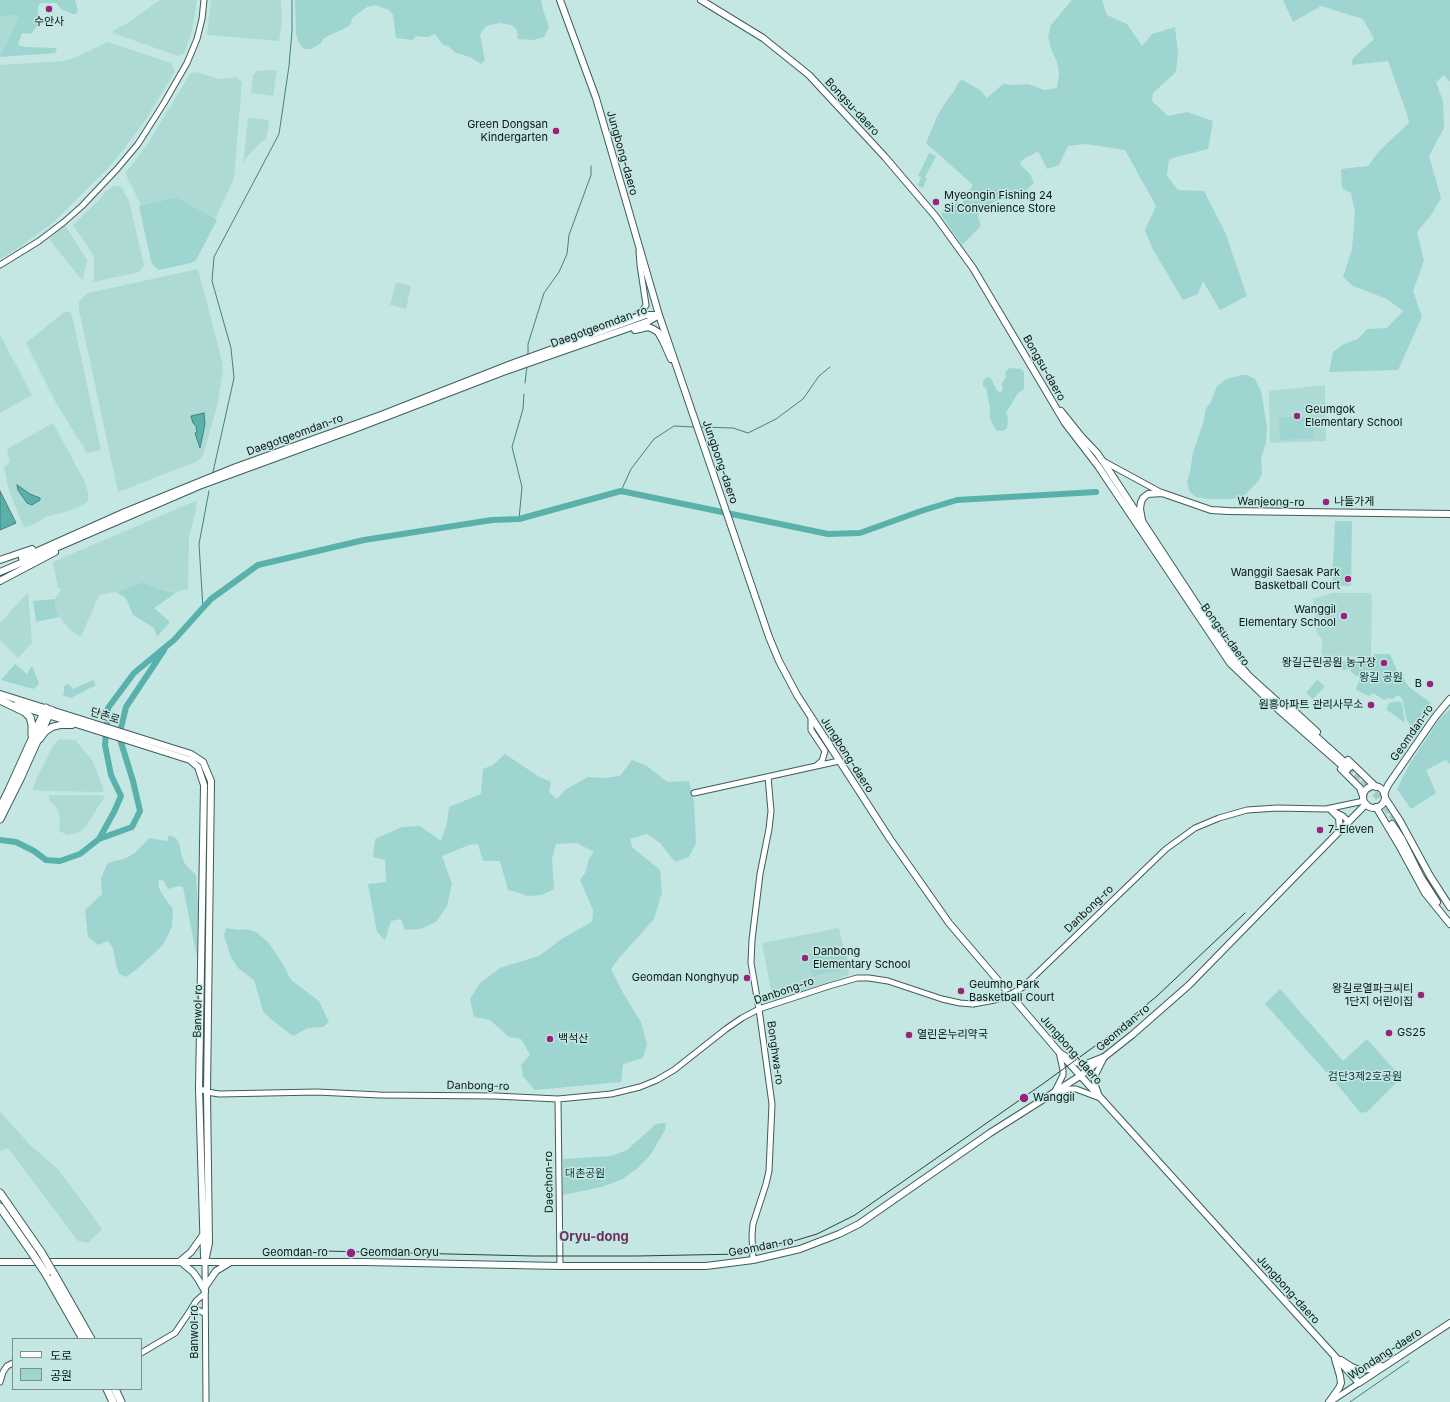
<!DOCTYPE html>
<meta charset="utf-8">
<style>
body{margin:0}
#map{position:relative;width:1450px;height:1402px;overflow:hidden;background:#c4e7e3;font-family:Inter,"Noto Sans KR",sans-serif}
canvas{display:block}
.legend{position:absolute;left:12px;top:1338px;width:130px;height:52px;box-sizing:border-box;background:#c4e7e3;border:1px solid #799391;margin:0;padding:5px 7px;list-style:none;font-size:12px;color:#091615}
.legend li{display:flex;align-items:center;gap:8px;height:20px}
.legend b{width:20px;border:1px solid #799391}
</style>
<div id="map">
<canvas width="1450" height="1402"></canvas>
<ul class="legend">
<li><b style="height:5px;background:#fff"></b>도로</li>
<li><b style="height:11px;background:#9ed5d0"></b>공원</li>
</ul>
</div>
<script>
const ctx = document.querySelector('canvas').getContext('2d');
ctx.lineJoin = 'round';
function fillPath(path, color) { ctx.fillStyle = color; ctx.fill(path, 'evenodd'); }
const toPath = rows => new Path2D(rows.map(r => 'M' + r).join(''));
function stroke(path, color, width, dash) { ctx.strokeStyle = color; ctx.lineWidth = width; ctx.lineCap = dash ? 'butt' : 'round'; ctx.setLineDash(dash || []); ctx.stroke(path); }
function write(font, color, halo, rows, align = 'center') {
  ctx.font = font + ' Inter,"Noto Sans KR",sans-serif'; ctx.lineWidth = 3; ctx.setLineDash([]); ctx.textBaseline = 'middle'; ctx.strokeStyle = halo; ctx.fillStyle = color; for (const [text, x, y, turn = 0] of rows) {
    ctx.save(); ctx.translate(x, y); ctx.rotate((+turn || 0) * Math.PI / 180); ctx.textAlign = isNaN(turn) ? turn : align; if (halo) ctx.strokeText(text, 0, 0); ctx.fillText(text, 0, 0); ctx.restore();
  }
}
const built = toPath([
 [160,0,197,0,192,31,184,53,178,56,113,33,114,30,126,24],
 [211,0,281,0,282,20,279,41,207,35],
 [12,15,18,16,5,47,3,48,0,57,0,17],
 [108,42,171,63,175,71,145,121,123,150,109,167,54,222,14,251,0,259,0,65,63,61,74,58],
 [277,70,273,96,251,93,253,75,257,71],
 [197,72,219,79,235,77,242,82,234,179,215,219,176,197,141,205,126,175,127,171,147,145,190,74],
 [248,118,269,120,268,129,266,139,259,144,246,158,243,164],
 [114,186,118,186,122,188,129,201,144,265,139,272,93,282,94,274,94,256,73,225,100,199,106,191],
 [65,225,87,260,83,279,82,280,49,239],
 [198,269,222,361,223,371,217,406,204,452,201,458,198,461,118,492,79,310,79,302,83,297,88,293],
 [396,282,411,286,406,309,390,305],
 [68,311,71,313,72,315,101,450,87,453,56,403,26,343,36,335,63,313],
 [0,335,32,395,0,413],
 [1325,385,1326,441,1270,443,1269,391],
 [53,423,85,482,88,493,88,501,84,504,66,512,48,516,34,524,24,528,9,491,4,467,10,462,7,449],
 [195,501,197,502,196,510,189,537,188,589,175,592,156,588,143,582,116,592,99,595,81,637,70,630,55,611,56,597,62,589,58,588,53,562],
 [28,592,32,643,18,658,0,640,0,623],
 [1332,593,1369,593,1372,595,1371,657,1322,656,1322,640,1317,633,1313,599],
 [59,739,75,740,92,760,104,789,103,792,41,791,33,790,33,787,37,777,53,746],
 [49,795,98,795,105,796,86,826,80,832,68,835,59,831,60,819,57,807,49,801],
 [839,928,849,973,847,976,773,1000,762,943],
 [0,1111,29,1144,59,1170,102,1229,88,1243,78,1241,8,1148,0,1151]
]);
const green = toPath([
 [0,0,75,0,78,10,76,14,72,14,67,11,62,10,56,3,41,3,38,6,38,25,31,34,22,33,18,45,25,47,57,48,55,53,0,57,3,48,5,47,18,17,12,15,0,17],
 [295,0,541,0,543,10,549,27,544,37,534,40,518,39,517,30,512,25,500,23,486,26,480,35,485,60,481,64,470,57,456,53,448,46,443,45,435,34,427,37,416,36,413,40,396,38,393,15,389,10,374,5,367,7,352,18,351,24,347,27,324,38,320,44,311,49,304,49,299,43,296,34],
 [1072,0,1102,0,1107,15,1127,24,1142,46,1152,34,1175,27,1178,53,1176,72,1153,93,1152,101,1168,116,1187,112,1213,121,1208,149,1169,159,1167,176,1178,190,1204,191,1225,232,1247,296,1220,310,1203,281,1198,294,1183,300,1152,248,1145,230,1156,206,1125,150,1086,144,1068,146,1059,165,1047,169,1038,151,1032,155,1027,157,1021,161,1020,164,1030,174,1034,183,1018,198,1000,199,979,210,978,217,981,226,962,245,941,214,956,201,962,204,973,185,926,143,937,117,945,103,954,91,959,82,962,80,980,90,987,98,1003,84,1015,85,1028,84,1044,90,1057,88,1059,73,1057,62,1051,49,1048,37,1051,25],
 [1283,0,1450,0,1450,82,1444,75,1436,82,1443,101,1444,128,1429,156,1441,198,1432,214,1417,232,1424,261,1413,291,1422,317,1398,370,1329,372,1333,352,1344,344,1358,339,1367,329,1387,328,1403,311,1387,299,1353,286,1343,277,1352,249,1355,212,1351,193,1342,188,1341,169,1368,166,1380,150,1409,123,1407,114,1388,61,1351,65,1353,58,1374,39,1363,19,1321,6,1293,22],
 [929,153,936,156,925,177,927,178,923,188,918,186,921,177,918,176],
 [176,197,217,220,196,260,191,263,159,270,154,266,151,261,139,206],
 [1009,368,1021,369,1024,372,1024,389,1018,393,1006,413,1008,418,1007,428,1003,431,996,430,990,419,990,408,986,388,983,386,983,382,986,377,991,378,997,391,1001,392,1003,389,1002,384,1004,380,1006,378,1005,373],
 [1242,375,1247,375,1255,379,1261,391,1267,427,1266,442,1261,459,1262,474,1259,480,1244,496,1231,499,1208,499,1196,497,1189,491,1187,482,1190,472,1193,453,1204,420,1206,408,1210,404,1217,386,1226,379],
 [1313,416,1314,438,1280,440,1279,418],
 [1335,521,1352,521,1351,586,1332,585],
 [143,582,156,588,176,593,154,608,170,622,157,637,154,628,133,615,126,598,116,592],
 [56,599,55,609,59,617,36,622,33,601],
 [1374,654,1390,654,1398,673,1401,675,1409,687,1431,703,1413,727,1407,721,1402,698,1397,695,1393,699,1388,698,1384,700,1373,693,1369,696,1356,690,1356,688,1359,682,1359,677,1351,672,1350,669,1343,670,1341,668,1340,664,1341,661,1349,660,1354,662,1357,660,1368,665,1371,663],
 [15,664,27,674,32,666,39,683,38,685,33,689,1,680],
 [93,680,96,685,71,698,62,695,64,693,64,686,69,684,73,689],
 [1317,680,1325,686,1313,699,1306,693],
 [1398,701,1402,703,1405,723,1386,709,1389,703],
 [1450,709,1450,764,1446,760,1426,770,1436,793,1411,809,1397,789,1409,765,1440,718],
 [505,754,538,776,551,782,549,792,557,799,566,789,588,777,603,778,620,776,632,760,647,766,667,782,689,781,694,802,696,843,689,857,675,862,660,843,647,834,630,839,632,847,660,870,662,892,654,919,620,957,611,969,622,991,641,1022,647,1045,643,1058,623,1064,621,1082,535,1090,523,1076,521,1065,530,1055,521,1039,509,1037,490,1020,474,1017,470,999,480,983,500,968,539,956,563,938,592,922,593,910,580,880,585,873,589,859,594,852,577,843,556,844,552,858,554,889,542,895,527,896,517,892,508,890,500,861,483,861,478,844,469,845,442,856,452,884,447,906,436,922,420,929,405,930,401,919,391,921,385,940,377,932,368,884,386,882,385,860,373,857,375,839,402,827,420,826,441,841,447,823,449,807,481,794,483,769,493,765],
 [169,835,176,838,179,843,182,857,185,864,196,875,198,908,197,957,183,887,179,886,168,889,164,881,160,880,158,881,159,888,164,897,173,909,172,927,163,945,137,969,126,977,119,974,116,964,113,948,108,941,98,945,88,937,85,910,102,894,101,878,108,863,126,858,136,852,149,838,167,841],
 [226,928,238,930,246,929,256,932,268,942,283,964,291,980,319,1001,329,1022,323,1027,308,1028,293,1036,272,1020,263,1011,254,980,238,968,230,955,224,935],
 [845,947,849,969,812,976,808,954],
 [1280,989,1343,1061,1367,1039,1399,1075,1400,1079,1368,1111,1363,1113,1360,1112,1329,1075,1265,1004],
 [666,1123,665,1130,651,1154,638,1168,621,1180,601,1187,563,1195,563,1159,611,1156,627,1150,656,1124]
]);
const water = toPath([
 [204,413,205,424,200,448,195,433,197,432,196,426,193,423,191,416,204,413],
 [17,485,30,494,40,498,40,500,32,505,27,503,18,490,17,485],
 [0,491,16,523,0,530,0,491]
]);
const stream = toPath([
 [528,354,528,344,544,293,559,272,567,254,569,235,591,175,591,166],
 [525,383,527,366],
 [700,427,733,428,748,433,776,419,803,399,819,376,830,367],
 [213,472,234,378,231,348,212,281,214,257,279,134,289,66,292,31,292,0],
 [621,491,631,469,654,439,674,426,694,427],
 [519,519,522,487,512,447,523,409,524,394],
 [203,608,199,544,209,491],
 [1350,1402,1409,1361]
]);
const river = toPath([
 [99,839,132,827,140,811,133,781,119,736,126,707,164,650],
 [0,840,16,842,34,851,46,860,60,861,80,854,99,839,114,812,121,796,111,775,105,745,108,708,134,673,174,640,211,599,258,565,364,540,492,520,519,519,621,491,828,534,860,533,921,511,957,500,1096,492]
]);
const majorTunnel = toPath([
 [1350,767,1374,792,1396,821],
 [1347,770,1359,781]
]);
const minor = toPath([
 [0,265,39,241,64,222,82,206,117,169,138,144,164,103,187,63,197,39,202,19,204,0],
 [630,318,642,312,646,305,640,265,639,251],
 [1103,461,1162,493],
 [811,718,811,730,825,751,822,761,816,766],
 [694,793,839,761],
 [1333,811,1343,816,1349,822],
 [1023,987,1166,849,1195,828,1219,818,1247,810,1277,808,1326,809,1364,801],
 [1059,1052,1077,1063,1085,1064,1105,1056,1094,1078,1095,1084,1100,1098,1076,1089,1069,1089,1054,1093,1063,1075,1063,1070,1059,1052],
 [199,1088,207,1092,219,1094,317,1092,380,1095,495,1096,558,1099,611,1094,640,1087,657,1080,674,1070,726,1029,742,1018,759,1009,829,986,857,978,869,978,888,981,942,999,960,1003,973,1004],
 [558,1099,560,1266],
 [753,1260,752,1235,753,1224,766,1184,769,1171,772,1104,759,1009,751,963,752,940,760,874,769,829,771,811,768,777],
 [205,1262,206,1402],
 [204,1313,196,1309,188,1314,196,1301,205,1293],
 [141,1353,175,1333,188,1314],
 [0,1382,3,1372,7,1366,13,1363],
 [1330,1402,1359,1383]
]);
const major = toPath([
 [560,0,596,98,659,315,769,637,779,661,797,695,890,839,949,923,1059,1052,1359,1383,1450,1323],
 [701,0,763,38,809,75,885,157,936,217,973,268,1065,423,1098,466,1230,663,1280,711,1347,770],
 [635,330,648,327,653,329,658,332,663,341,671,359],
 [1061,411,1081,436,1097,453,1106,466,1218,637,1235,660,1249,676,1350,767],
 [1142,520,1140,509,1141,502,1143,498,1148,494,1162,493,1211,510,1228,511,1450,514],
 [22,558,125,512,236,467,381,415,511,364,646,315,659,315],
 [0,560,32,549],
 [0,572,199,486,352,430,503,372,649,321,659,315],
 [0,581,55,552],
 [0,694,191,754,203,762,211,781,207,1092,209,1243,205,1262],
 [16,705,190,760,198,767,204,785,199,1088,204,1257],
 [1292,709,1317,732],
 [40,739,45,732,52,727,60,725,72,725],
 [1348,760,1376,787],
 [1341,769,1360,788,1363,796],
 '1363 797a11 11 0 1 1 22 0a11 11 0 1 1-22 0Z',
 [1384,794,1388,785,1435,717,1450,699],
 [1385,798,1400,821,1430,876,1450,907],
 [1376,807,1400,847,1425,893,1450,924],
 [1331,810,1339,818,1340,831],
 [1392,824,1402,839,1421,877,1437,902],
 [0,1262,365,1262,560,1266,706,1266,753,1260,800,1249,839,1234,859,1224,990,1133,1080,1076,1132,1035,1189,985,1366,804],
 [179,1262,191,1252,203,1235],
 [181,1262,193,1272,198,1279,205,1291],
 [205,1287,216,1271,229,1263],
 [1341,1360,1352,1367,1359,1370,1369,1369,1381,1366],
 [1329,1402,1339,1388,1341,1383,1340,1376,1335,1359]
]);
const highway = toPath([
 [0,700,25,712,30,717,32,725,32,735],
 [0,808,9,790,46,708],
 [0,819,20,779,51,710],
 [0,1193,41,1252],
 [0,1207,32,1253],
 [46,1274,83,1339],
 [54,1274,91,1339],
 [107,1389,113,1402],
 [115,1389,121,1402]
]);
const tram = toPath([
 [324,1251,533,1256,637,1256,741,1254,784,1244,817,1234,855,1215,1044,1083,1106,1038,1157,996,1245,913]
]);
const minorBridge = toPath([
 [973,1004,995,1000,1013,993,1023,987]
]);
const highwayBridge = toPath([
 [41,1252,54,1274],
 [32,1253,46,1274]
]);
const markers = [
 [49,9,4,"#99227d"],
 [556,131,4,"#99227d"],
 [936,202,4,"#99227d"],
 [1297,416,4,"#99227d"],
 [1326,502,4,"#99227d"],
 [1348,579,4,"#99227d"],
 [1344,616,4,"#99227d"],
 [1384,663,4,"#99227d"],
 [1430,684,4,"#99227d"],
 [1371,705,4,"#99227d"],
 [1320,830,4,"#99227d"],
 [805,958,4,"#99227d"],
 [747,978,4,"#99227d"],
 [961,991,4,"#99227d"],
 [1421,995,4,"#99227d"],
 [1389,1033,4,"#99227d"],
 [909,1035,4,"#99227d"],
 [550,1039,4,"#99227d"],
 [1024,1098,5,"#99227d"],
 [351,1253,5,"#99227d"]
];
const poiNames = [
 ["수안사",49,22,"center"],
 ["Green Dongsan",548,125,"right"],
 ["Kindergarten",548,138,"right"],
 ["Myeongin Fishing 24",944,196],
 ["Si Convenience Store",944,209],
 ["Geumgok",1305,410],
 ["Elementary School",1305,423],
 ["나들가게",1334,502],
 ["Wanggil Saesak Park",1340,573,"right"],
 ["Basketball Court",1340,586,"right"],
 ["Wanggil",1336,610,"right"],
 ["Elementary School",1336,623,"right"],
 ["왕길근린공원 농구장",1376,663,"right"],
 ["B",1422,684,"right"],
 ["원흥아파트 관리사무소",1363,705,"right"],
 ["7-Eleven",1328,830],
 ["Danbong",813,952],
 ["Elementary School",813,965],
 ["Geomdan Nonghyup",739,978,"right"],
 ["Geumho Park",969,985],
 ["Basketball Court",969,998],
 ["왕길로열파크씨티",1413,989,"right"],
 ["1단지 어린이집",1413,1002,"right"],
 ["GS25",1397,1033],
 ["열린온누리약국",917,1035],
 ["백석산",558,1039],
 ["Wanggil",1033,1098],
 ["Geomdan Oryu",360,1253]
];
const streetNames = [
 ["Bongsu-daero",852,107,47],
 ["Jungbong-daero",622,153,74],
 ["Daegotgeomdan-ro",599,327,-20],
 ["Bongsu-daero",1044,368,60],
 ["Daegotgeomdan-ro",295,435,-20],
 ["Jungbong-daero",720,462,71],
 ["Wanjeong-ro",1271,502,1],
 ["Bongsu-daero",1225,635,54],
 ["단촌로",105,716,17],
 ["Geomdan-ro",1412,733,-55],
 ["Jungbong-daero",847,755,57],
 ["Danbong-ro",1089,909,-44],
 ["Danbong-ro",784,991,-19],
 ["Banwol-ro",198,1011,-89],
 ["Geomdan-ro",1123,1028,-40],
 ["Jungbong-daero",1071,1050,49],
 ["Bonghwa-ro",775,1053,82],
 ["Danbong-ro",478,1086,1],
 ["Daechon-ro",549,1182,-91],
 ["Geomdan-ro",761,1247,-11],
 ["Geomdan-ro",295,1253],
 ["Jungbong-daero",1288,1290,48],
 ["Banwol-ro",195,1332,-90],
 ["Wondang-daero",1385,1354,-33]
];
const parkNames = [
 ["왕길 공원",1381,678],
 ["검단3제2호공원",1365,1077],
 ["대촌공원",585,1174]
];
const quarterNames = [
 ["Oryu-dong",594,1237]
];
fillPath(built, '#aedad6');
fillPath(green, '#9ed5d0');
fillPath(water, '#5ab1ab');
stroke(water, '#42827e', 1);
stroke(stream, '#42827e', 1);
stroke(river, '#5ab1ab', 6);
stroke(majorTunnel, '#a8c8c4', 6, [6, 3]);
stroke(minor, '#3e5d5a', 7);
stroke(major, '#3e5d5a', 8);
stroke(highway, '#3e5d5a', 9);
stroke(minor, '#fff', 5);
stroke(major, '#fff', 6);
stroke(highway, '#fff', 7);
stroke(tram, '#2e3f3e', 1);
stroke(minorBridge, '#3e5d5a', 7, []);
stroke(highwayBridge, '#3e5d5a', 9, []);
stroke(minorBridge, '#fff', 5);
stroke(highwayBridge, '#fff', 7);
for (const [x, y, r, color] of markers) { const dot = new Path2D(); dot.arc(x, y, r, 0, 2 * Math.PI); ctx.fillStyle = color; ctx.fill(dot); stroke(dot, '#c4e7e3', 1.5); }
write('11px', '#091615', '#c4e7e3', poiNames, 'left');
write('11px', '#091615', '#c4e7e3', streetNames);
write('11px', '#0a3533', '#c4e7e3', parkNames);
write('bold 13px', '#6d325b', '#c4e7e3', quarterNames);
</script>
